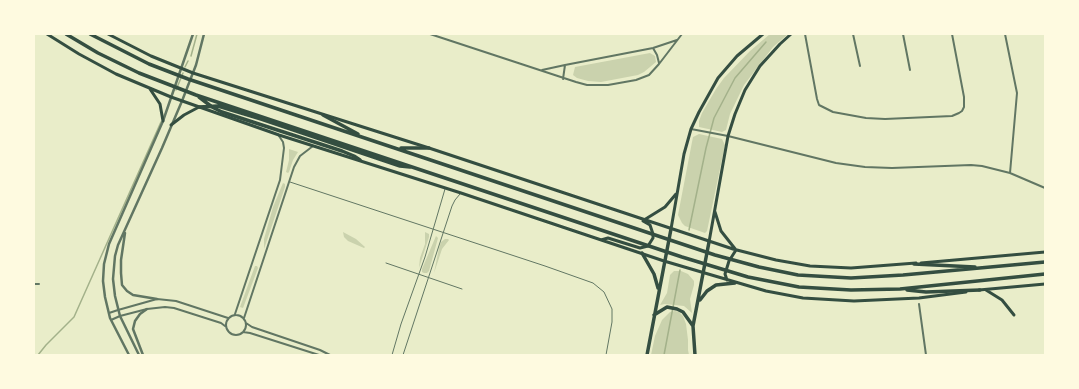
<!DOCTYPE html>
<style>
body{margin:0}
#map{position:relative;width:1079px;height:389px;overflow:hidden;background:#e9edc9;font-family:Manrope,sans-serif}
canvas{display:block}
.frame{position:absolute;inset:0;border:35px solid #fefae0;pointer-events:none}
</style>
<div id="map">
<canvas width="1079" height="389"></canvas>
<div class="frame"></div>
</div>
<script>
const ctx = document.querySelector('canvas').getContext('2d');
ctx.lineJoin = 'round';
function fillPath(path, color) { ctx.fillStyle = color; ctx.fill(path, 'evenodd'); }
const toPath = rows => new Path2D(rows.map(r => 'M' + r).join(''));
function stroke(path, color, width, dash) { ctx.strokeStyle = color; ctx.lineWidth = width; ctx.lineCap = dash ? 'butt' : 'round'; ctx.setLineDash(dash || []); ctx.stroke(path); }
const green = toPath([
 [770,34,788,34,773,47,744,85,730,114,726,130,722,132,699,127,699,121,702,113,716,89,724,78,750,51],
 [650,53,655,56,656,62,644,72,638,75,601,82,588,81,577,78,573,75,575,67],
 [699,134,722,139,725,145,707,231,705,233,685,226,682,223,678,215,692,142,693,137],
 [289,149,298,152,293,160,289,172,288,173,286,172,289,160],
 [283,183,285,184,285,187,264,249,264,239,273,207],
 [343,232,356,239,365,247,364,248,348,241,344,237],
 [425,232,429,234,429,237,419,268,420,258,425,244],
 [436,236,438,238,429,271,427,273,424,273,422,272,422,269],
 [445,239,448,239,449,240,442,249,434,273,439,248,441,242],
 [255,266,257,266,258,268,243,308,240,307],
 [674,271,681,271,688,274,694,281,694,285,690,299,692,313,684,306,665,304,660,305,667,293,670,275],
 [675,311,679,312,683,316,686,324,688,340,688,350,689,355,651,355,655,336,662,320,670,312]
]);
const stream = toPath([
 [191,56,197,34],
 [185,67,188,61],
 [176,90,183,73],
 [689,230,706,148,714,118,735,78,766,42],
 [38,355,46,345,74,317,161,122],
 [664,355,680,270]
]);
const service = toPath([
 [290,182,545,266,593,283,604,292,612,309,612,322,606,355],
 [386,263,462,289],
 [392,355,401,324,425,257,445,189],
 [403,355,452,206,455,200,460,194]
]);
const minor = toPath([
 [430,34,576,82,587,85,608,85,636,80,649,75,659,64,682,34],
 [805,34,817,99,819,105,833,112,866,118,885,119,952,116,959,113,962,111,964,107,964,97,952,34],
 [853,34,860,66],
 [903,34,910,70],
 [1005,34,1017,93,1010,173],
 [653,48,657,55,659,63],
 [542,70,565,65,653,48,677,40],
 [563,79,565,65],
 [691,129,728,136,836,163,865,167,892,168,971,165,982,166,1010,173,1045,188],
 [34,284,39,284],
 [919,304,926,355],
 [109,313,118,310,157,299,176,301,228,318],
 [235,314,280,180,284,148,283,142,279,136],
 '226 325a10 10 0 1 1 20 0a10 10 0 1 1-20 0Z',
 [244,318,294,167,300,156,313,146],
 [111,320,120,316,147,309,165,307,174,308,221,323,225,326],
 [246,323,252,327,320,350,330,355],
 [243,332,250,333,319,355]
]);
const tertiary = toPath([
 [125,233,121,260,121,273,122,285,127,291,133,295,157,299],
 [129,355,110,318,105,297,103,281,104,264,109,244,163,121,193,34],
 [139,355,120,316,115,296,113,279,115,256,118,245,162,148,182,101,196,65,204,34],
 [143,355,133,329,135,321,140,314,147,309]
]);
const secondary = toPath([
 [47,34,79,54,116,74,171,97,279,135,461,193,664,261,766,291,803,298,854,301,919,298,966,292],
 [108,34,151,56,193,73,429,148,733,249,776,260,810,266,851,268,916,263],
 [150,89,160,104,163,121],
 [171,125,184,115,199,107],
 [715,212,721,231,736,250,729,261,725,274,727,280],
 [644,220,665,207,676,194],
 [671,229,684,154,691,129,699,112,718,78,737,56,763,34],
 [601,240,608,238,640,248,648,246,653,238,653,234,650,225,643,221],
 [709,242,728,136,735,114,745,90,760,66,780,44,791,34],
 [921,263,1045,252],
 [979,290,1045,284],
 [986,290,1002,300,1014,315]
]);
const primary = toPath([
 [642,253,654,274,658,288],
 [700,300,707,291,716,285,735,283],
 [654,315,667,307,677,309,683,312,693,326],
 [647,355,671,229],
 [695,355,693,326,709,242]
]);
const trunk = toPath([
 [66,34,98,53,139,73,196,95,682,257,748,277,799,287,851,290,900,289,1045,274],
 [90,34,149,64,188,79,715,255,759,267,798,275,851,278,903,275,1045,262],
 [199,97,212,107,222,112,342,151,354,156,360,160],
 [199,107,218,106,261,119,400,166,410,167],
 [323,115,358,134],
 [401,148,429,148],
 [914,264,975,267],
 [907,290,926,292,980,290]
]);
fillPath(green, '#cad2ad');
stroke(stream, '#a3b18a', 1.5);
stroke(service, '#617663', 1);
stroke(minor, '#617663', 2);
stroke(tertiary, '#617663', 2.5);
stroke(secondary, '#344e41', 3);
stroke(primary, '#344e41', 3.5);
stroke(trunk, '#344e41', 3.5);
</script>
